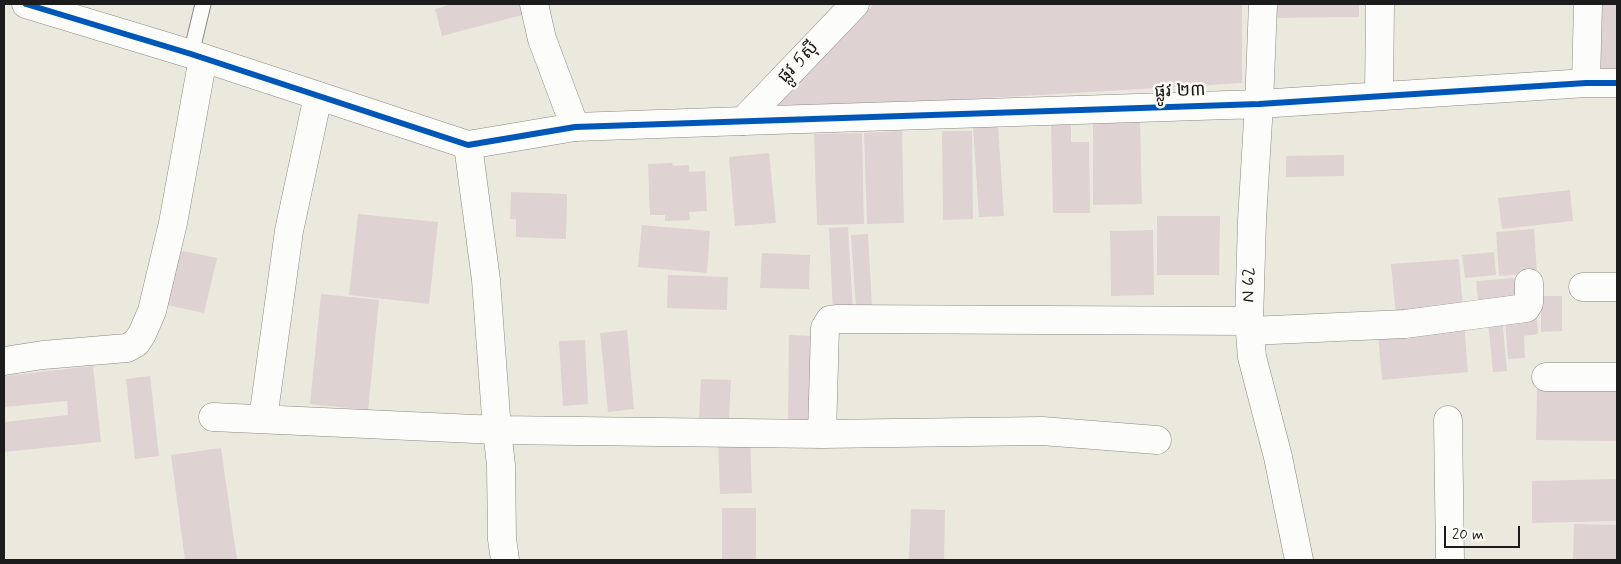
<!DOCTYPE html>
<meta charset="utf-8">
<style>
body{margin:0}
#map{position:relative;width:1621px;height:564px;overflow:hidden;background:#ebe9de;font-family:Mynerve,sans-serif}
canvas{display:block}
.frame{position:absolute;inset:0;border:5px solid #1c1c1c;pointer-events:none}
.scale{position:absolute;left:1444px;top:526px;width:76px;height:22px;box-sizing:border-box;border:2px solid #1c1c1c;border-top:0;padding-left:6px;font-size:15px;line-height:18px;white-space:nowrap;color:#1c1c1c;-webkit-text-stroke:4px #fdfcf7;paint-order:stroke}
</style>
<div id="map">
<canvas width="1621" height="564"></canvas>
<div class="frame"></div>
<div class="scale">20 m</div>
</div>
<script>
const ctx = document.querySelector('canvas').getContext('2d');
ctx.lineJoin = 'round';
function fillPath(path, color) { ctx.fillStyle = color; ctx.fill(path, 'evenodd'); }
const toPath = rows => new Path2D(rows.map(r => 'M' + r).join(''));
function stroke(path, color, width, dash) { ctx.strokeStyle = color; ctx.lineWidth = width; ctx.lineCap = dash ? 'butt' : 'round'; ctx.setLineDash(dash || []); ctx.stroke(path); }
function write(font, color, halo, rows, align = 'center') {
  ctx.font = font + ' Mynerve,"Noto Sans Khmer",sans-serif'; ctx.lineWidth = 5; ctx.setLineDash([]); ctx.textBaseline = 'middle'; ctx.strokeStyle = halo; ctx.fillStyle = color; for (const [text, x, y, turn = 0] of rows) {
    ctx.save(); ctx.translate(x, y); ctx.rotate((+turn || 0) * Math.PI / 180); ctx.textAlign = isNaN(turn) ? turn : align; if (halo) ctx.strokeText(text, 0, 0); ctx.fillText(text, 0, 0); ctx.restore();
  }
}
const building = toPath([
 [453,4,519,4,522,15,442,36,435,9],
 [874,4,1242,4,1242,83,768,111],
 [1273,4,1359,4,1359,17,1273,18],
 [1599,4,1617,4,1617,75,1594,73],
 [1051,121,1071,121,1071,142,1089,142,1090,213,1053,213],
 [1093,121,1140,121,1142,204,1093,205],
 [998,125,1004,216,979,217,973,127],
 [902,131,904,223,867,224,864,133],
 [942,131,972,131,973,219,943,220],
 [862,133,864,224,817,225,814,134],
 [769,153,776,223,735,226,729,157],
 [1344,155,1344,176,1286,177,1286,156],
 [672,163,673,166,689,165,689,172,705,171,707,211,689,212,690,220,665,221,665,215,650,215,648,164],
 [1570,190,1573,221,1502,229,1498,198],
 [511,192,567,194,566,239,516,237,516,219,510,219],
 [358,214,438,222,429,304,349,295],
 [1157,216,1220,216,1219,275,1157,275],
 [642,225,710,231,707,273,638,267],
 [848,227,853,312,833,313,829,228],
 [1534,229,1537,273,1499,276,1496,232],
 [1153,230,1154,295,1111,296,1110,231],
 [868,234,872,307,856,308,851,235],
 [174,249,217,258,204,313,162,304],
 [1494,252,1496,275,1465,278,1462,255],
 [762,253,810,255,809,289,760,288],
 [1459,259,1468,372,1382,380,1378,335,1396,315,1391,264],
 [668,275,728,277,727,310,667,308],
 [1515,278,1517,298,1478,301,1476,281],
 [321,294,379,300,368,410,310,404],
 [1541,296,1562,296,1562,331,1541,332],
 [1502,318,1507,371,1493,372,1488,320],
 [1537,318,1538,334,1524,336,1525,358,1508,359,1505,320],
 [627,330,634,409,608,412,600,333],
 [789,335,812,336,811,422,788,422],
 [585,340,588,404,563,406,559,341],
 [93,366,101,442,4,452,4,422,68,415,67,401,4,407,4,376],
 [150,376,159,456,135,459,126,379],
 [701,379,731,380,729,419,699,418],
 [1537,382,1617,382,1617,441,1536,440],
 [750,441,752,493,720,494,718,442],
 [221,448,237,560,185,560,171,455],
 [1617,479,1617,521,1532,523,1532,481],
 [722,508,756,508,756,560,722,560],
 [911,509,945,510,944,560,909,560],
 [1574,524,1617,525,1617,560,1573,560]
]);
const lane = toPath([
 [191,54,203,4]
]);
const street = toPath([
 [534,4,542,39,575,127],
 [1263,4,1259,104,1252,220,1249,321,1252,357,1278,457,1299,560],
 [1586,83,1588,4],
 [1379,96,1380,4],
 [743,121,1259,104,1586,83,1617,83],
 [468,145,486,280,497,430,501,465,502,539,505,560],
 [1583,287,1617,287],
 [1250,331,1405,324,1526,308,1529,303,1529,283],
 [4,361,43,355,127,348,136,343,142,334,152,311,173,223,203,58],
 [1546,377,1617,377],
 [213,417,497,430,822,434,1042,431,1157,440],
 [263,419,289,231,318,96],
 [1448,420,1450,560],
 [822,434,825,328,830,320,838,319,1249,321]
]);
const secondary = toPath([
 [26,4,191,54,468,145,575,127,743,121,855,4]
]);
const cycleway = toPath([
 [26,4,191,54,468,145,575,127,1259,104,1586,83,1617,83]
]);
const streetNames = [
 ["ផ្លូវ 5ស៊ី",799,63,-46],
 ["ផ្លូវ ២៣",1180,92,-2],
 ["N 62",1250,285,-89]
];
fillPath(building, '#dfd2d2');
stroke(lane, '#8a8983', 17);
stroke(street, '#8a8983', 29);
stroke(secondary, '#8a8983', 29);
stroke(lane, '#fcfcfa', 15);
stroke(street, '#fcfcfa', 28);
stroke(secondary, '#fcfcfa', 28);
stroke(cycleway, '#0057b8', 6);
write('18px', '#1c1c1c', '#fdfcf7', streetNames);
</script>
